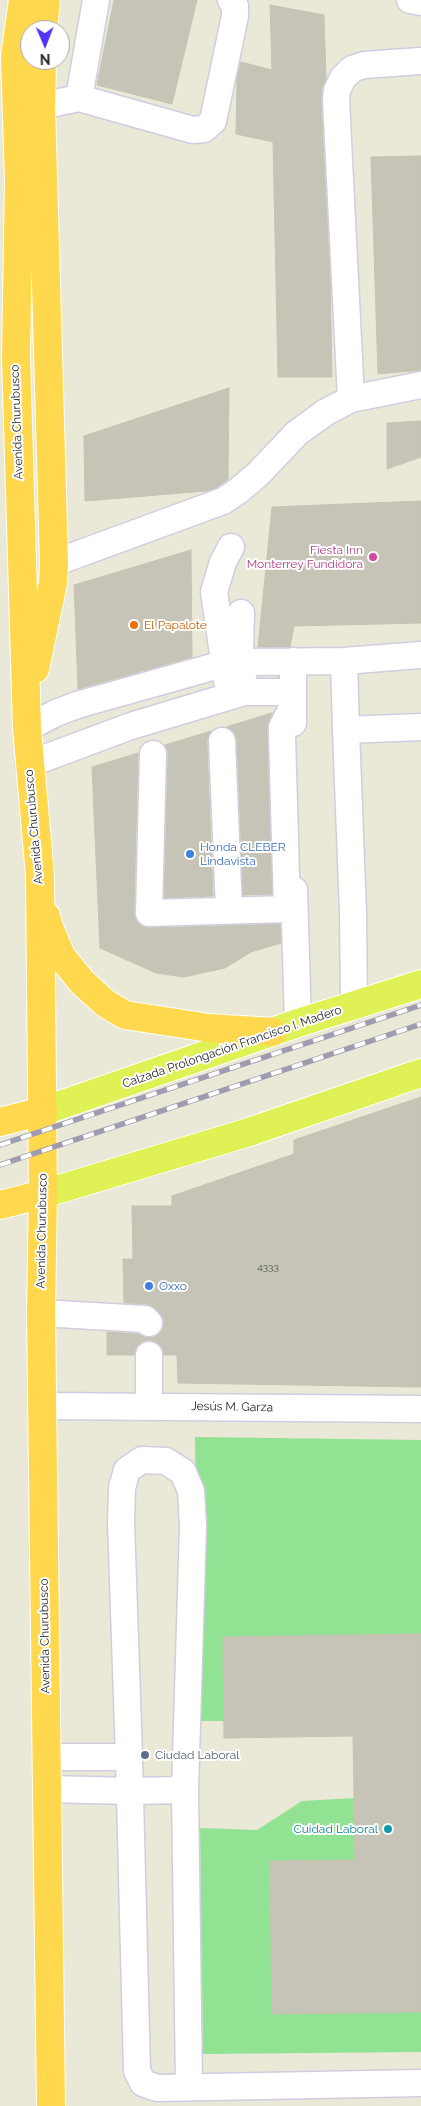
<!DOCTYPE html>
<meta charset="utf-8">
<style>
body{margin:0}
#map{position:relative;width:421px;height:2106px;overflow:hidden;background:#eae8d7;font-family:Raleway,sans-serif}
canvas{display:block}
.north{position:absolute;left:20px;top:20px;width:50px;height:50px;box-sizing:border-box;background:#fff;border:1px solid #a9a9a9;border-radius:50%;rotate:179deg;font-size:14px;font-weight:700;line-height:20px;text-align:center;color:#272727}
.north::after{content:'';display:block;margin:auto;width:18px;height:22px;background:#5434fa;clip-path:polygon(50% 0,100% 100%,50% 72%,0 100%)}
</style>
<div id="map">
<canvas width="421" height="2106"></canvas>
<div class="north">N</div>
</div>
<script>
const ctx = document.querySelector('canvas').getContext('2d');
ctx.lineJoin = 'round';
function fillPath(path, color) { ctx.fillStyle = color; ctx.fill(path, 'evenodd'); }
const toPath = rows => new Path2D(rows.map(r => 'M' + r).join(''));
function stroke(path, color, width, dash) { ctx.strokeStyle = color; ctx.lineWidth = width; ctx.lineCap = dash ? 'butt' : 'round'; ctx.setLineDash(dash || []); ctx.stroke(path); }
function write(font, color, halo, rows, align = 'center') {
  ctx.font = font + ' Raleway,sans-serif'; ctx.lineWidth = 4; ctx.setLineDash([]); ctx.textBaseline = 'middle'; ctx.strokeStyle = halo; ctx.fillStyle = color; for (const [text, x, y, turn = 0] of rows) {
    ctx.save(); ctx.translate(x, y); ctx.rotate((+turn || 0) * Math.PI / 180); ctx.textAlign = isNaN(turn) ? turn : align; if (halo) ctx.strokeText(text, 0, 0); ctx.fillText(text, 0, 0); ctx.restore();
  }
}
const green = toPath([
 [195,1437,421,1440,421,1634,223,1637,224,1721,199,1721],
 [354,1798,355,1860,270,1861,272,2013,421,2012,421,2052,203,2054,200,1828,257,1830,302,1801]
]);
const building = toPath([
 [114,0,197,0,172,104,97,85,114,0],
 [270,5,324,15,326,79,322,88,321,101,330,275,332,377,278,377,273,142,236,134,237,77,241,62,272,70,270,5],
 [421,156,421,370,378,374,371,157,421,156],
 [229,388,228,479,216,488,206,491,85,501,84,436,229,388],
 [421,421,421,457,387,469,387,423,421,421],
 [421,501,421,623,294,626,290,647,258,647,272,507,421,501],
 [191,550,192,657,78,689,74,585,191,550],
 [272,713,267,727,272,894,243,895,237,740,234,733,226,727,272,713],
 [211,731,207,742,213,896,164,898,168,754,165,745,211,731],
 [138,753,134,913,136,921,142,926,149,928,280,924,281,943,251,952,225,968,184,977,156,973,100,948,92,767,138,753],
 [421,1097,421,1387,178,1383,177,1355,164,1355,162,1347,156,1342,149,1340,141,1342,136,1348,134,1355,107,1355,107,1332,138,1334,145,1337,152,1338,160,1333,164,1326,163,1319,155,1308,146,1304,124,1303,123,1259,133,1259,132,1206,172,1206,172,1196,294,1154,294,1140,421,1097],
 [421,1634,421,2012,272,2014,270,1861,355,1860,353,1736,224,1738,223,1637,421,1634]
]);
const minor = toPath([
 [410,0,421,2],
 [79,98,96,0],
 [41,106,79,98,193,130,204,129,213,121,235,16,235,6,231,0],
 [351,399,336,100,337,90,343,78,352,69,364,65,421,61],
 [54,563,223,501,238,491,258,474,297,433,326,412,351,399,421,385],
 [241,613,240,649,243,679],
 [293,661,293,723],
 [344,661,421,655],
 [227,681,214,592,223,562,231,547],
 [27,728,56,713,77,705,223,664,242,662,344,661,346,730],
 [222,741,229,910],
 [153,754,149,913,287,909,282,736,282,727,293,706],
 [29,764,131,726,244,692,293,692],
 [294,890,298,1023],
 [354,1006,353,913,346,730,421,727],
 [41,1313,145,1319,149,1323],
 [149,1355,149,1407],
 [43,1406,421,1409],
 [47,1757,129,1757],
 [47,1789,130,1791,185,1790],
 [189,2087,185,1790,193,1526,191,1491,183,1472,166,1461,142,1460,127,1470,122,1488,121,1522,129,1757,137,2071,143,2083,157,2088,421,2083]
]);
const major = toPath([
 [43,1111,298,1023,421,984],
 [43,1194,246,1133,421,1073]
]);
const highway = toPath([
 [23,0,15,56,19,180,16,357,27,728,40,876,43,1194,41,1313,51,2106],
 [43,30,46,0],
 [35,669,53,583,54,563,41,106,42,60],
 [46,916,48,925,61,956,82,982,105,1003,125,1015,209,1028,272,1032],
 [0,1122,43,1111],
 [0,1205,43,1194]
]);
const rail = toPath([
 [0,1145,421,1005],
 [0,1165,421,1024]
]);
const markers = [
 [373,557,5,"#d1479c"],
 [134,625,5,"#e8710a"],
 [190,854,5,"#3f7fe0"],
 [149,1286,5,"#3f7fe0"],
 [145,1755,5,"#5c6f8a"],
 [388,1829,5,"#0f9aa8"]
];
const numberNames = [
 ["4333",268,1267]
];
const streetNames = [
 ["Avenida Churubusco",17,422,-92],
 ["Avenida Churubusco",34,827,-95],
 ["Calzada Prolongación Francisco I. Madero",232,1047,-19],
 ["Avenida Churubusco",42,1231,-89],
 ["Jesús M. Garza",232,1407,1],
 ["Avenida Churubusco",45,1636,-91]
];
const hotelNames = [
 ["Fiesta Inn",363,550],
 ["Monterrey Fundidora",363,564]
];
const foodNames = [
 ["El Papalote",144,625]
];
const shopNames = [
 ["Honda CLEBER",200,847],
 ["Lindavista",200,861],
 ["Oxxo",159,1286]
];
const serviceNames = [
 ["Ciudad Laboral",155,1755]
];
const cultureNames = [
 ["Cuidad Laboral",378,1829]
];
fillPath(green, '#92e293');
fillPath(building, '#c5c4b7');
stroke(building, '#c5c4b1', 1);
stroke(minor, '#d0cde0', 29);
stroke(major, '#fff', 30);
stroke(highway, '#fff', 30);
stroke(minor, '#fff', 26);
stroke(major, '#dff155', 28);
stroke(highway, '#ffd84d', 28);
stroke(rail, '#9f9bb1', 5.5);
stroke(rail, '#fff', 4, [11]);
for (const [x, y, r, color] of markers) { const dot = new Path2D(); dot.arc(x, y, r, 0, 2 * Math.PI); ctx.fillStyle = color; ctx.fill(dot); stroke(dot, '#fff', 2); }
write('10px', '#4e4e4b', null, numberNames);
write('12px', '#272727', '#fff', streetNames);
write('12px', '#b23c85', '#fff', hotelNames, 'right');
write('12px', '#c56008', '#fff', foodNames, 'left');
write('12px', '#366cbe', '#fff', shopNames, 'left');
write('12px', '#4e5e75', '#fff', serviceNames, 'left');
write('12px', '#0d838f', '#fff', cultureNames, 'right');
</script>
